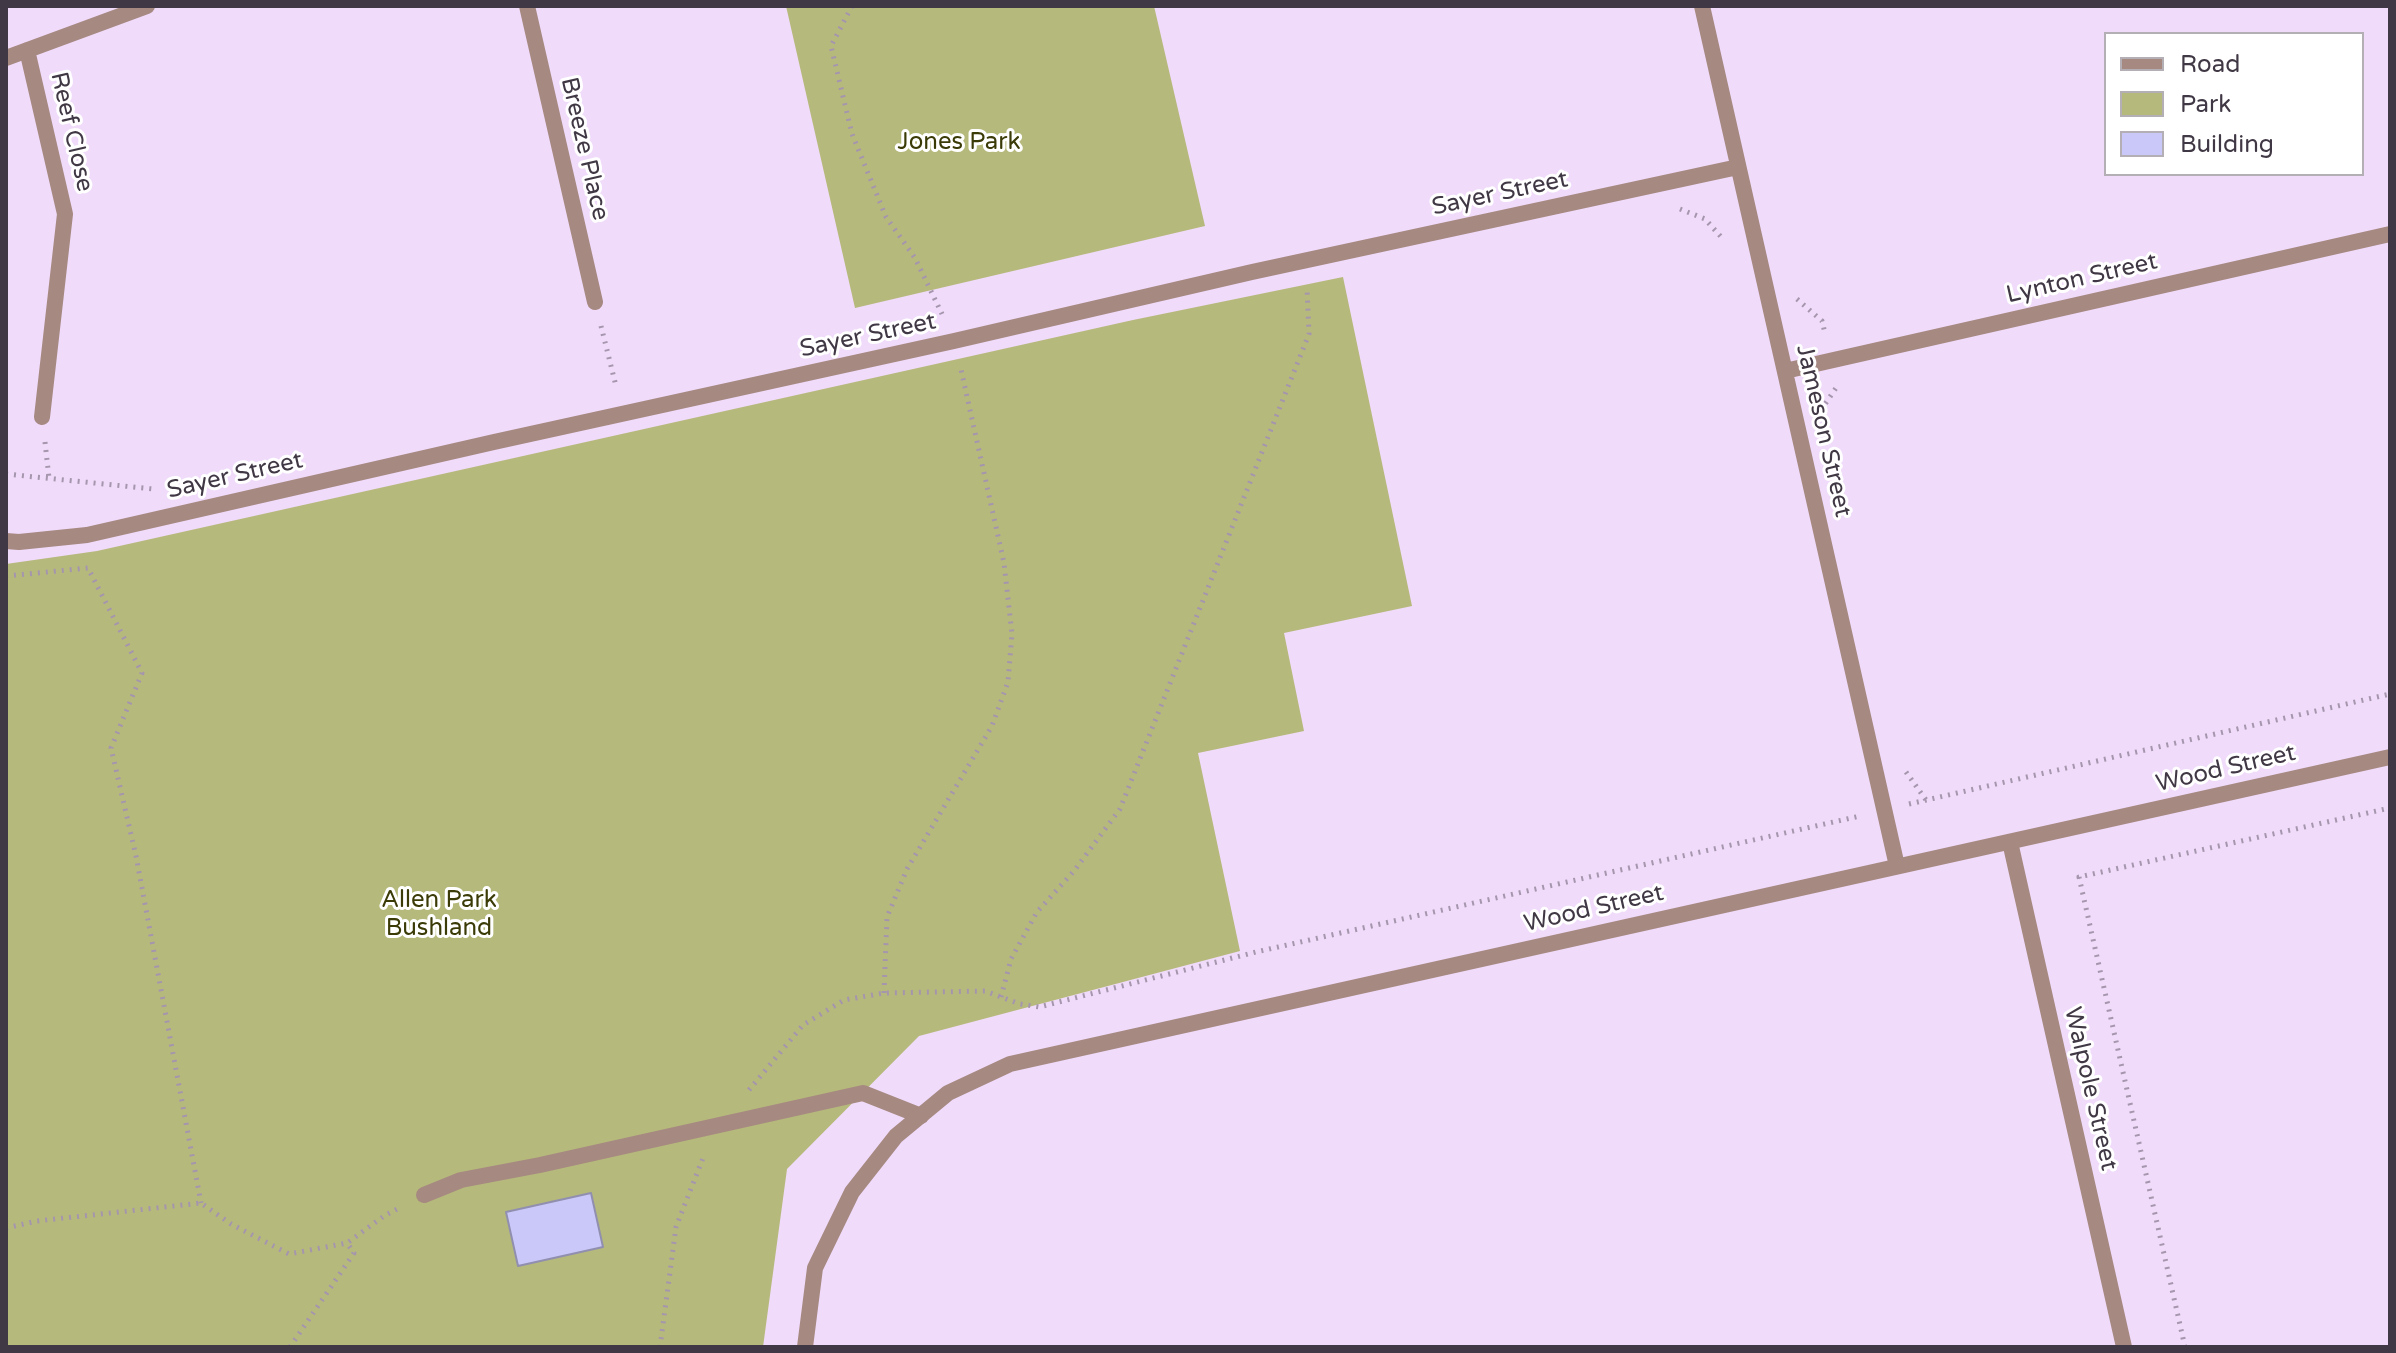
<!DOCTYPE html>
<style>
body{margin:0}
#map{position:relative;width:2396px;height:1353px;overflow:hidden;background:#f0dbfa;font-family:"Varela Round",sans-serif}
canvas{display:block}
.frame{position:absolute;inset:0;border:8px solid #403844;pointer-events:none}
.legend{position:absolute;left:2104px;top:32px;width:260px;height:144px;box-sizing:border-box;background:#fff;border:2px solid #b3afb4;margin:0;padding:10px 14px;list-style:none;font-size:24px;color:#403844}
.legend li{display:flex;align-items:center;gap:16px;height:40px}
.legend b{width:40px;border:2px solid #b3afb4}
</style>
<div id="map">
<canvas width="2396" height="1353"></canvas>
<div class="frame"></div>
<ul class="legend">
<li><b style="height:10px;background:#a68981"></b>Road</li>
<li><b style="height:22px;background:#b6b97c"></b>Park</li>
<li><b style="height:22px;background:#cac8f9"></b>Building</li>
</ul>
</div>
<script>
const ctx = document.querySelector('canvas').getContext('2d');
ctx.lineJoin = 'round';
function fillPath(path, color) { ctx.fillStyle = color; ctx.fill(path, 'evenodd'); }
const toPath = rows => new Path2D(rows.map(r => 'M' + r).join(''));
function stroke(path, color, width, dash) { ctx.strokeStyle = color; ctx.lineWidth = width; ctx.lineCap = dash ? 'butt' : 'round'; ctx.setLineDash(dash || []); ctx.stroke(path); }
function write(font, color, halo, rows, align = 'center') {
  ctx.font = font + ' "Varela Round",sans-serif'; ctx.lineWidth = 6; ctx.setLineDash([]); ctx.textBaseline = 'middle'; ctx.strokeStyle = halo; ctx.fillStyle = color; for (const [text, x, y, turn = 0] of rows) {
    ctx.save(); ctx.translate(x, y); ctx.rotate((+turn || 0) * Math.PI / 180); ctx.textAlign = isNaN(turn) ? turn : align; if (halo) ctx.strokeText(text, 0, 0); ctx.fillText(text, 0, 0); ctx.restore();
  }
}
const green = toPath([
 [786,6,1154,6,1205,226,855,308],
 [1343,277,1412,606,1284,633,1304,731,1198,753,1240,951,919,1036,787,1169,763,1347,6,1347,6,564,97,551,1133,320]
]);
const building = toPath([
 [591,1193,603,1247,518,1266,506,1212,591,1193]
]);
const path = toPath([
 [852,6,831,46,852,134,886,217,915,258,942,314],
 [1680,209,1705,219,1723,239],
 [1797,299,1822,321,1825,333],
 [601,326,616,386],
 [1821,410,1836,388],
 [45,442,49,478],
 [6,474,153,489],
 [6,576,88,568,142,673,111,748,136,856,201,1203],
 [1906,772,1926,800],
 [1909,804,2390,694],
 [884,993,887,917,907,869,992,726,1008,682,1012,634,1004,563,960,365],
 [1001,997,1011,959,1037,912,1074,871,1120,809,1309,334,1307,288],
 [749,1090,803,1025,844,1000,884,993,985,991,1020,1004,1039,1007,1256,952,1860,816],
 [6,1228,37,1221,201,1203,231,1224,289,1254,347,1243,384,1216,401,1207],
 [290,1347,354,1253,347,1243],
 [660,1347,676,1227,703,1158],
 [2185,1347,2079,877,2390,808]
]);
const service = toPath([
 [424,1195,461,1180,540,1165,863,1093,921,1116]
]);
const minor = toPath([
 [527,6,595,302],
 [1702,6,1897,866],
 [27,50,65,214,42,417],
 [6,58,147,6],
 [1785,371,2390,234],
 [6,541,19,542,87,535,494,442,954,341,1252,272,1738,167],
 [2010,842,2124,1347]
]);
const tertiary = toPath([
 [805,1347,815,1268,852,1192,896,1136,948,1093,1010,1064,2390,757]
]);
const streetNames = [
 ["Reef Close",71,132,77],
 ["Breeze Place",584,149,77],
 ["Sayer Street",1500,194,-12],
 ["Lynton Street",2082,279,-13],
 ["Sayer Street",868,336,-12],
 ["Jameson Street",1823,431,77],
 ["Sayer Street",235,476,-13],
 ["Wood Street",2226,769,-13],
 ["Wood Street",1594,909,-13],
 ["Walpole Street",2090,1089,77]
];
const parkNames = [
 ["Jones Park",959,143],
 ["Allen Park",439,901],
 ["Bushland",439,929]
];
fillPath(green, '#b6b97c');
fillPath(building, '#cac8f9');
stroke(building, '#918faf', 2);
stroke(path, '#a596ad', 5, [2, 6]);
stroke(service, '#a68981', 16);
stroke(minor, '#a68981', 16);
stroke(tertiary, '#a68981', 16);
write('24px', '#403844', '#fff', streetNames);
write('24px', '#3b3b08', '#fff', parkNames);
</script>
